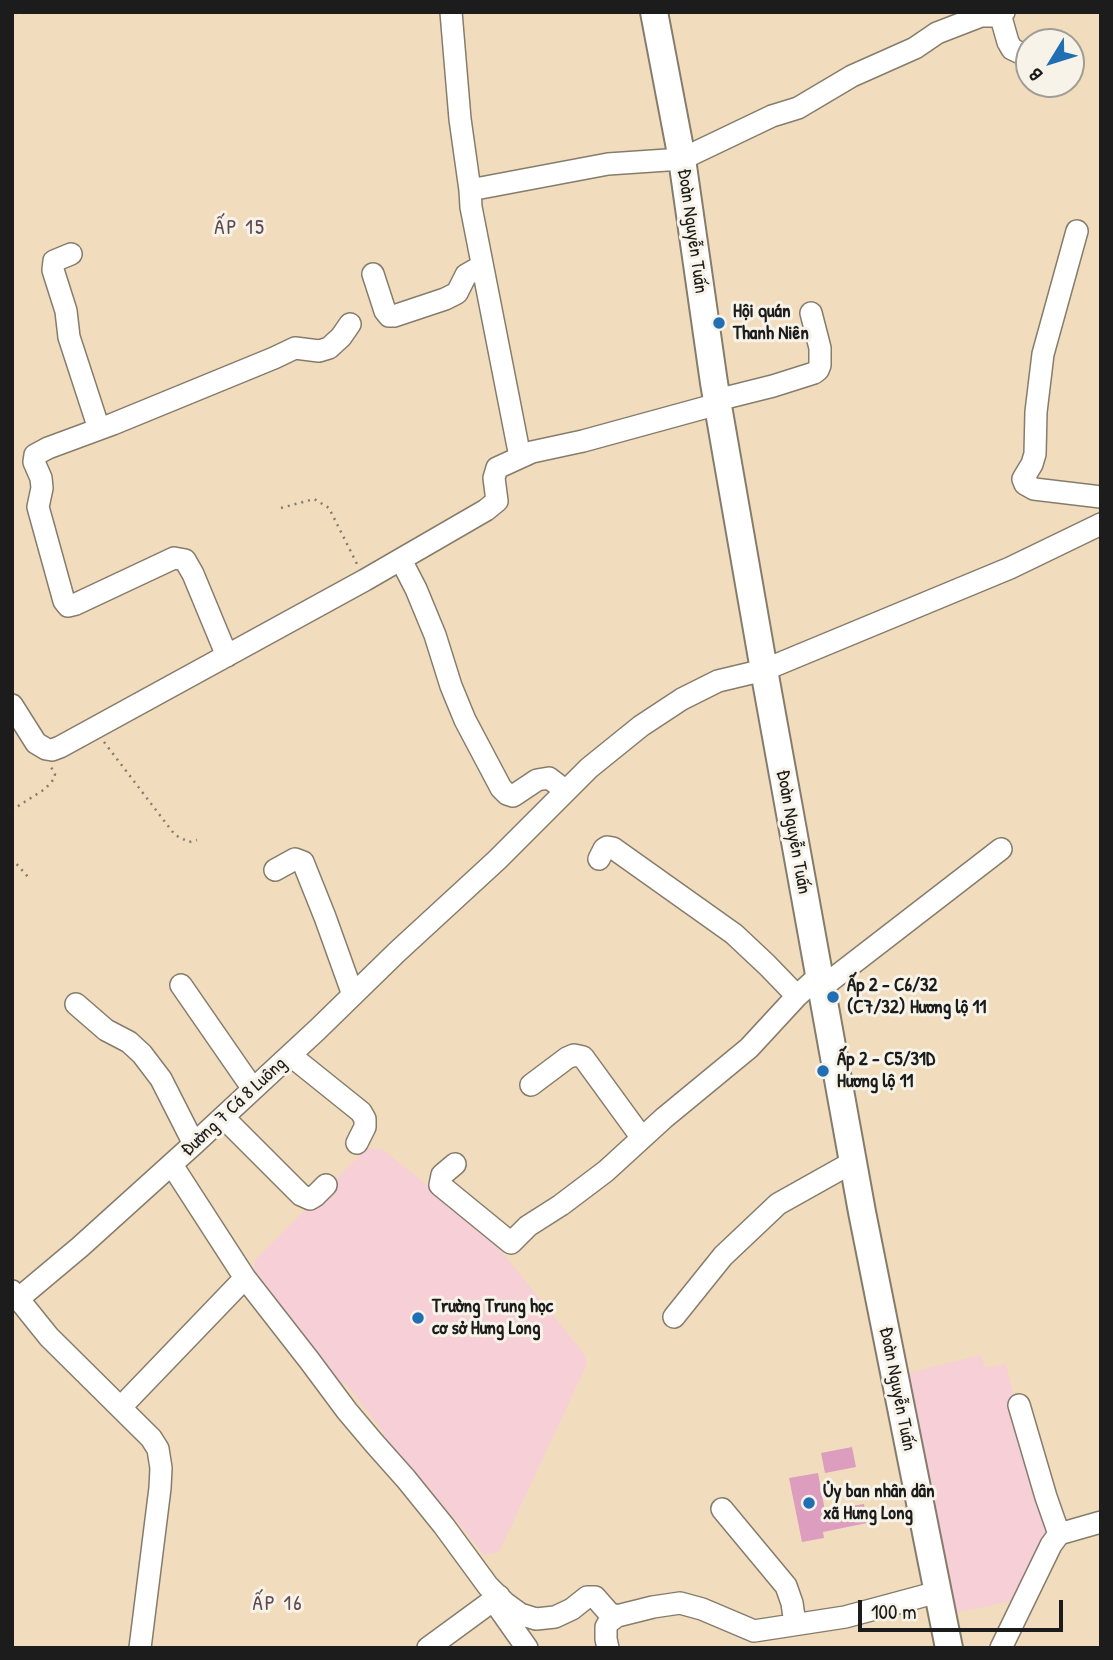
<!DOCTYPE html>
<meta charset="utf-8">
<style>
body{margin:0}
#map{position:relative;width:1113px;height:1660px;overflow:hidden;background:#f1ddbd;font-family:"Patrick Hand",sans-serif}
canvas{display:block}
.frame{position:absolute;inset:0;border:14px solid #1c1c1c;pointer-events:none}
.north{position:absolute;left:1015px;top:28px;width:70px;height:70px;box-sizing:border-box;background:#f7f3e8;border:2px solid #9f9d96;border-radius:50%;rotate:232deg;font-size:19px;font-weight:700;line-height:28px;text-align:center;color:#1c1c1c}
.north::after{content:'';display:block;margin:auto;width:24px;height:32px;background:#1f6fb2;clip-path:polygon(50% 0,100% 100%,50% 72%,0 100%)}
.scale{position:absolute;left:858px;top:1600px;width:205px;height:32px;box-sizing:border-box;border:4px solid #1c1c1c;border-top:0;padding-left:9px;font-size:21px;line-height:24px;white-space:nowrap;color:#1c1c1c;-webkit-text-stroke:5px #f7f3e8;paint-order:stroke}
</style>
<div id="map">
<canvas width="1113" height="1660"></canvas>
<div class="frame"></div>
<div class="north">B</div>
<div class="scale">100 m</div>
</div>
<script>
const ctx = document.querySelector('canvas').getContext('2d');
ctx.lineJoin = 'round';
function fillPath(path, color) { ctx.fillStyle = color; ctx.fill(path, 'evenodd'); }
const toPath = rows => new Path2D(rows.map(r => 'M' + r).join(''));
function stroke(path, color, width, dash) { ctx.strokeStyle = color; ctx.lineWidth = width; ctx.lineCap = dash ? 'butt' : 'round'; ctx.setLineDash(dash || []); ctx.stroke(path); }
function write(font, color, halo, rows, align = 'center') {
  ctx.font = font + ' "Patrick Hand",sans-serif'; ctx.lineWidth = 6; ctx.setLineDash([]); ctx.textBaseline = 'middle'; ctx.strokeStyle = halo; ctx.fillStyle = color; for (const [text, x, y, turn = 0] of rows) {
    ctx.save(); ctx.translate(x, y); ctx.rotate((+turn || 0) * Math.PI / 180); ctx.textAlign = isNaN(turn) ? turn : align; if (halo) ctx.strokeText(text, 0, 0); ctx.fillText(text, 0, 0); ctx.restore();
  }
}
const built = toPath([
 [367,1148,382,1149,487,1233,584,1354,587,1364,499,1552,484,1555,452,1515,378,1439,384,1433,346,1384,329,1381,252,1282,255,1260],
 [981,1355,985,1368,1006,1364,1030,1463,1054,1527,1017,1600,953,1613,905,1374]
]);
const building = toPath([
 [852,1447,856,1467,825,1473,821,1453],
 [818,1473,825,1511,864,1504,867,1523,823,1532,824,1538,802,1542,789,1478]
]);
const path = toPath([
 [24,12,25,15],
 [281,508,314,499,329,508,357,564],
 [104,742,175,835,189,842,197,840],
 [12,810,45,789,54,779,55,774,51,767],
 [12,859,30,879]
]);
const minor = toPath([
 [451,12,460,119,470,190,471,207,520,457],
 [1000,14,1008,42,1012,49,1029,57],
 [470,190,608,164,682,159,772,116,798,108,852,76,915,48,937,33,981,16,994,16,1004,12],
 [1077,231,1043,354,1036,412,1035,454,1032,464,1023,479,1025,484,1034,489,1101,497],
 [71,254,54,261,53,270,66,311,69,337,99,429],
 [373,274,385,311,389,316,394,316,445,299,457,293,466,275,482,266],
 [717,400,773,386,814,373,818,370,820,365,820,348,811,313],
 [401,560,416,589,435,635,451,686,465,720,501,788,507,794,513,796,537,780,549,778,566,791],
 [227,656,193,574,185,560,174,558,76,604,68,606,64,601,38,507,42,488,41,478,34,462,35,455,48,448,113,424,274,358,295,348,319,351,329,348,341,337,350,324],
 [12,705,36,743,46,749,52,750,60,747,365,580,486,510,497,501,494,478,497,468,532,452,583,441,718,404],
 [599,859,604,849,607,847,613,848,734,934,767,965,797,996],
 [275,870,295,859,303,862,325,917,353,995],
 [181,985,253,1089],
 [821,988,1001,849],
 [76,1004,106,1030,129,1042,142,1054,161,1079,194,1144],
 [290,1055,361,1112,365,1119,365,1127,357,1143],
 [531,1085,567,1058,574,1055,583,1057,642,1138],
 [223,1117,301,1195,310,1199,315,1196,326,1185],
 [455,1164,442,1175,440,1185,511,1243,528,1226,561,1205,606,1171,664,1118,749,1048,797,996,819,976],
 [172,1165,245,1278,309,1360,347,1411,374,1443,406,1479,444,1526,488,1586,505,1603,520,1614,536,1619,555,1617,572,1609,587,1597,595,1597,609,1613,617,1616],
 [12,1291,49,1337,151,1438,158,1449,161,1468,160,1488,140,1648],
 [18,1299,80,1247,194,1144,317,1030,397,952,497,860,589,768,641,726,682,699,718,681,764,670,1010,568,1101,524],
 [674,1317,723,1256,778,1204,853,1162],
 [1019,1405,1046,1497,1059,1534],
 [121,1407,245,1278],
 [722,1509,786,1586,792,1603,795,1624],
 [496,1604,527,1648],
 [428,1648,499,1596],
 [608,1648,606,1639,606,1627,609,1622,617,1616,653,1607,680,1603,702,1609,754,1631,845,1617,938,1592],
 [1001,1648,1051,1545,1059,1534,1101,1522]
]);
const major = toPath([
 [654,12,682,159,714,383,764,670,862,1212,949,1648]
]);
const markers = [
 [719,323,7,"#1f6fb2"],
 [833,997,7,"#1f6fb2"],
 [823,1071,7,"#1f6fb2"],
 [418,1318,7,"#1f6fb2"],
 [809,1503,7,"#1f6fb2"]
];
const streetNames = [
 ["Đoàn Nguyễn Tuấn",692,231,82],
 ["Đoàn Nguyễn Tuấn",793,832,80],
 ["Đường 7 Cá 8 Luông",234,1107,-43],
 ["Đoàn Nguyễn Tuấn",897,1389,79]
];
const poiNames = [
 ["Hội quán",733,312],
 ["Thanh Niên",733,334],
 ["Ấp 2 - C6/32",847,986],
 ["(C7/32) Hương lộ 11",847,1008],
 ["Ấp 2 - C5/31D",837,1060],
 ["Hương lộ 11",837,1082],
 ["Trường Trung học",432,1307],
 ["cơ sở Hưng Long",432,1329],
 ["Ủy ban nhân dân",823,1492],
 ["xã Hưng Long",823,1514]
];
const neighbourhoodNames = [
 ["ẤP 15",240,228],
 ["ẤP 16",278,1604]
];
fillPath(built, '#f6cfd7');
fillPath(building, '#dc9dbe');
stroke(minor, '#867c6c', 24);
stroke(major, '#867c6c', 30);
stroke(path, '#867c6c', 2.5, [2, 5]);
stroke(minor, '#fff', 21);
stroke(major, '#fff', 26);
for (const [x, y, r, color] of markers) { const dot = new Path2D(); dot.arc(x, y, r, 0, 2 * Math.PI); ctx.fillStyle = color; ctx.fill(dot); stroke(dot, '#f7f3e8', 2.5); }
write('19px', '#1c1c1c', '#f7f3e8', streetNames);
write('bold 19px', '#1c1c1c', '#f7f3e8', poiNames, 'left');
ctx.letterSpacing = '2px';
write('21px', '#5f4955', '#f7f3e8', neighbourhoodNames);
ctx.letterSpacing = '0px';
</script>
